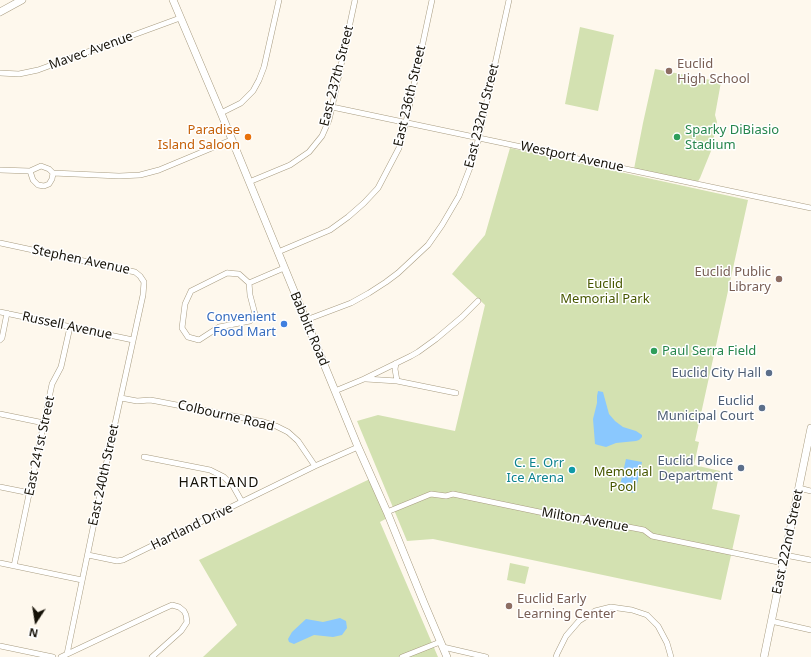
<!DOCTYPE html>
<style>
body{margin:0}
#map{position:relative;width:811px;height:657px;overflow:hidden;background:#fef8ed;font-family:"Noto Sans",sans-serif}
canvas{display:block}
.north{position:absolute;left:16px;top:601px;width:40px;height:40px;-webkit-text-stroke:3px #fff;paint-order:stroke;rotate:192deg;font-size:11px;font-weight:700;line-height:16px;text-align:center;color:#161208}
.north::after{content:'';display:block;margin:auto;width:14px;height:18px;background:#161208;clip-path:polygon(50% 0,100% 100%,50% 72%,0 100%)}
</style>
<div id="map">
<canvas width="811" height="657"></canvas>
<div class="north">N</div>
</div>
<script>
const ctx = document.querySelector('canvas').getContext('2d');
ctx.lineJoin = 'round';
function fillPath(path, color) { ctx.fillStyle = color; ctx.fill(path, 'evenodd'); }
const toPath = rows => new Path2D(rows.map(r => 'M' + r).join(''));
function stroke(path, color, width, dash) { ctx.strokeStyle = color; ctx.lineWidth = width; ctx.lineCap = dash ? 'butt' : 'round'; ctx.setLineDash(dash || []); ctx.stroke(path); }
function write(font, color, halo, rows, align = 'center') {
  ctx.font = font + ' "Noto Sans",sans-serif'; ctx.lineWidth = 3; ctx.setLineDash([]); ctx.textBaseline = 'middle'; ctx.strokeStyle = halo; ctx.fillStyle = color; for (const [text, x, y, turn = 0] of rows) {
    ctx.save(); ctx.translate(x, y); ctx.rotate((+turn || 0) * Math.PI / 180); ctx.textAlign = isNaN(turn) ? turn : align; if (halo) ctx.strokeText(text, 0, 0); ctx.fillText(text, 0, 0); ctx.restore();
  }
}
const green = toPath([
 [580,27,614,35,598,111,565,104],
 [655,69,721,82,715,115,717,122,711,151,700,178,697,183,634,169,643,123],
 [510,148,748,200,695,441,699,442,694,465,720,471,712,509,740,515,721,600,433,539,407,541,357,421,378,415,455,431,485,305,452,274,485,235],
 [372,478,389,517,380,522,438,657,203,657,237,625,199,560],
 [510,563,529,567,525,584,507,580]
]);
const water = toPath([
 [598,391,603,392,609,414,615,421,623,427,636,431,642,435,642,437,639,440,636,441,616,443,606,447,598,445,595,444,593,419,597,403,597,396],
 [626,459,642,462,635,493,619,490],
 [340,618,346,621,347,628,342,635,333,637,314,635,294,644,289,642,288,639,292,632,306,619,323,622]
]);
const street = toPath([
 [0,73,19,74,38,70,180,18],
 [332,107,811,208],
 [221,113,241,103,253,91,259,80,264,67,279,0],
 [0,170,30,171,41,166,49,169,53,173,119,176,140,175,159,170,231,140],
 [30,171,33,180,38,185,44,186,49,184,52,179,53,173],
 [249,182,290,165,309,152,322,136,329,120,332,107,355,0],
 [0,243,135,272,140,276,144,282,143,295,106,465,67,654],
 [278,252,330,230,348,217,364,203,378,188,399,148,406,122,432,0],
 [227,273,239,274,249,283,250,295,255,314,250,321,219,327,199,340,188,337,182,328,185,304,191,291,227,273],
 [249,283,284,268],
 [0,312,133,340],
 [306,320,351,303,369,293,386,282,398,273,428,245,442,225,459,196,471,165,479,137,509,0],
 [0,340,2,338,7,313],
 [396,363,395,369,397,381],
 [366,379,397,381,456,393],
 [335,391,364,379,411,356,418,352,436,339,462,317,478,301],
 [121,398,137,401,150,400,156,401,264,422,276,426,288,432,298,441,315,466],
 [0,414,44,423],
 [144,457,210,470,224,477,233,486,242,502],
 [0,487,30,493],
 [799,488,811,491],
 [387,512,431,494,446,496,453,494,573,519,581,518,644,530,652,536,783,563],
 [88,555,117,561,123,560,315,466,358,447],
 [785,555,811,560],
 [0,563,82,580],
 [14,566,52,384,61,367,70,327],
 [771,621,811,630],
 [0,646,53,657],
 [443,647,486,657],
 [61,657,163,609,172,605,179,607,184,611,186,615,187,622,181,631,152,657],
 [402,657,440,642],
 [556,657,557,654,566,636,579,621,595,611,611,607,632,610,647,615,658,626,667,643,671,657]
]);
const secondary = toPath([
 [173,0,221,113,358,447,387,512,424,603,447,657],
 [0,12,22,0],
 [764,657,811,428]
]);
const markers = [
 [669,71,4,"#8d6e63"],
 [248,137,4,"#e8710a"],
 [677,137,4,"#2e9e5b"],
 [779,279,4,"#8d6e63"],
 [284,324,4,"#3f7fe0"],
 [654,351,4,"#2e9e5b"],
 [769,373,4,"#5c6f8a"],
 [762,408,4,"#5c6f8a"],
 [741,468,4,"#5c6f8a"],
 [572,470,4,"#0f9aa8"],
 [509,606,4,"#8d6e63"]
];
const streetNames = [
 ["Mavec Avenue",91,51,-20],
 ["East 237th Street",337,76,-76],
 ["East 236th Street",410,96,-77],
 ["East 232nd Street",482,116,-76],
 ["Westport Avenue",572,157,12],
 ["Stephen Avenue",81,260,12],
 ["Russell Avenue",67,326,12],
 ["Babbitt Road",309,329,67],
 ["Colbourne Road",226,416,13],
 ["East 241st Street",40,446,-78],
 ["East 240th Street",104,475,-78],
 ["Milton Avenue",585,520,10],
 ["Hartland Drive",192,527,-26],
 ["East 222nd Street",788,542,-78]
];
const educationNames = [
 ["Euclid",677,64],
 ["High School",677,79],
 ["Euclid Public",771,272,"right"],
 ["Library",771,287,"right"],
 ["Euclid Early",517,599],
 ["Learning Center",517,614]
];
const foodNames = [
 ["Paradise",240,130],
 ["Island Saloon",240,145]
];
const leisureNames = [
 ["Sparky DiBiasio",685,130],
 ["Stadium",685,145],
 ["Paul Serra Field",662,351]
];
const parkNames = [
 ["Euclid",605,284],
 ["Memorial Park",605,299],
 ["Memorial",623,472],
 ["Pool",623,487]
];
const shopNames = [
 ["Convenient",276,317],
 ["Food Mart",276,332]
];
const serviceNames = [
 ["Euclid City Hall",761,373],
 ["Euclid",754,401],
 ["Municipal Court",754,416],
 ["Euclid Police",733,461],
 ["Department",733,476]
];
const cultureNames = [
 ["C. E. Orr",564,463],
 ["Ice Arena",564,478]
];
const neighbourhoodNames = [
 ["HARTLAND",219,483]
];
fillPath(green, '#d3e1b1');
fillPath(water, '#8ac8fe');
stroke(street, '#a89c81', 6);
stroke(secondary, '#a89c81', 8);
stroke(street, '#fff', 5);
stroke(secondary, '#fff', 7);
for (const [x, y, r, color] of markers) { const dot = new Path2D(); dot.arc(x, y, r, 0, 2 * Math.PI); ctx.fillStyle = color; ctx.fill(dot); stroke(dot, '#fff', 1.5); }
write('13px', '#161208', '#fff', streetNames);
write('13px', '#785e54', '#fff', educationNames, 'left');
write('13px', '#c56008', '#fff', foodNames, 'right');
write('13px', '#27864d', '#fff', leisureNames, 'left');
write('13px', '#475700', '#fff', parkNames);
write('13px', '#366cbe', '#fff', shopNames, 'right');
write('13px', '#4e5e75', '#fff', serviceNames, 'right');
write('13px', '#0d838f', '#fff', cultureNames, 'right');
ctx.letterSpacing = '1px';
write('14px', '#161208', '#fff', neighbourhoodNames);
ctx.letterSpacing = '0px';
</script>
